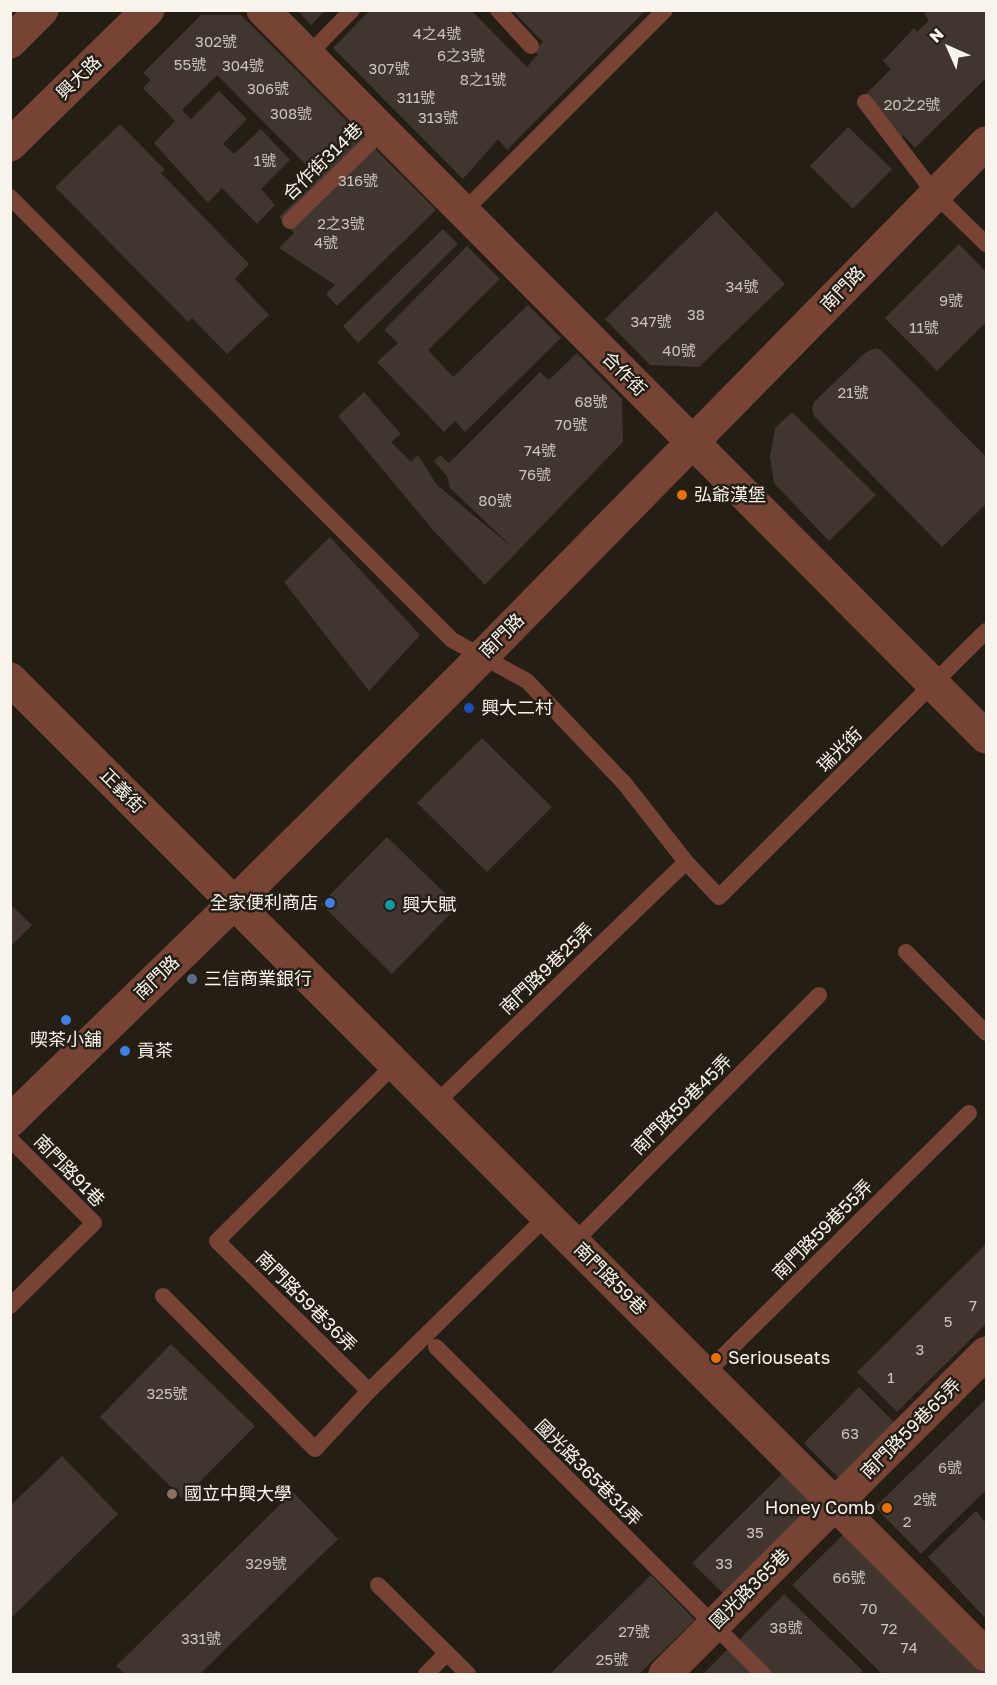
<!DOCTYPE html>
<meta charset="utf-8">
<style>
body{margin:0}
#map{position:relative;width:997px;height:1685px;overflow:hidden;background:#241e14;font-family:"Golos Text",sans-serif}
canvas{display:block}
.frame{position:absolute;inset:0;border:12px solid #f8f3ed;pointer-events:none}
.north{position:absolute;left:919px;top:18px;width:60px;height:60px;-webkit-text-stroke:4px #241e14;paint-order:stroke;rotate:315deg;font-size:16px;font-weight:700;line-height:24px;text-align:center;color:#f8f3ed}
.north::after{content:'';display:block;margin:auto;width:21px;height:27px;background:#f8f3ed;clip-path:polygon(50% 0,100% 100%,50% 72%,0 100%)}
</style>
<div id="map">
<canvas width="997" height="1685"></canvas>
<div class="frame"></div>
<div class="north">N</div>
</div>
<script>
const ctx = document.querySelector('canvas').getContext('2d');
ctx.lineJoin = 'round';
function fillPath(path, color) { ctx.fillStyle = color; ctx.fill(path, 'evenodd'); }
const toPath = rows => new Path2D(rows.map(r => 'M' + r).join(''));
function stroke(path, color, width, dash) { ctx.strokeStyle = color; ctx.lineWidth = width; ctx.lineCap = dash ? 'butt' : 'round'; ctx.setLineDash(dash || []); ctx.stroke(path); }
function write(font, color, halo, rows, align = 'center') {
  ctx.font = font + ' "Golos Text","Noto Sans TC",sans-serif'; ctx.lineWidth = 5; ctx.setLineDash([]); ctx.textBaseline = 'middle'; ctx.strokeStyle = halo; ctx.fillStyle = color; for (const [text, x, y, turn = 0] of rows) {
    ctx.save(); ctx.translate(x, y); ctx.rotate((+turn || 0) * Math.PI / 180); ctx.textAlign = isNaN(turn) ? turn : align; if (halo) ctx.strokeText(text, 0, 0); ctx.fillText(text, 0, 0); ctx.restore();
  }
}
const building = toPath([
 [297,10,326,10,311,25],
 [370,10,471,10,527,67,538,54,534,51,543,42,512,10,646,10,507,150,498,139,463,179,333,48],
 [928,10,986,10,986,78,915,148,903,135,900,139,864,96,891,69,883,61,914,28,917,32,929,20,924,14],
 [201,15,241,15,436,210,337,306,326,294,335,285,279,248,294,233,279,217,319,178,217,75,182,110,191,119,219,91,247,119,223,144,234,154,261,129,290,160,261,189,275,205,257,224,222,188,208,203,154,143,175,121,143,88,151,80,143,73],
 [120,124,165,170,161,173,249,264,235,279,269,315,227,354,192,318,188,322,55,187],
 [848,127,892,169,853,209,810,166],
 [716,211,785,284,699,367,650,365,605,319],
 [443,229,458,244,358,343,343,326],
 [959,244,986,272,986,322,937,371,885,318],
 [467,246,500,279,428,350,453,377,528,305,561,338,465,432,455,421,444,432,377,362,398,343,384,330],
 [875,348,881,350,986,457,986,504,942,547,814,416,812,409,814,402,865,353],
 [577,353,622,399,623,442,485,585,433,530,338,416,364,392,401,434,391,442,411,462,418,455,437,485,513,548,450,488,447,476,434,461,440,455,449,463,540,372,549,380],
 [792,412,876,495,829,541,774,483,770,457,775,428],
 [330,537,420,635,369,691,284,582],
 [482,738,552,807,487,872,417,803],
 [387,837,458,906,392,974,321,904],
 [10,904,32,925,10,947],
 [986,1244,986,1324,897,1412,857,1372],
 [171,1344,255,1426,183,1499,100,1417],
 [859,1387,897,1425,841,1480,804,1443],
 [986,1399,986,1490,921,1554,875,1507],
 [62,1456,118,1514,10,1619,10,1506],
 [786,1470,818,1503,725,1595,692,1563],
 [293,1492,338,1539,200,1674,125,1674,116,1666],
 [976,1511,986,1523,986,1619,928,1557],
 [846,1532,986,1672,986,1674,882,1674,792,1585],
 [651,1575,695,1620,639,1674,550,1674],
 [784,1594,863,1671,860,1674,772,1674,738,1641],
 [728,1649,753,1674,703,1674]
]);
const service = toPath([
 [498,10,531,46],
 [307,56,352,10],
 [865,102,935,194,986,244],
 [10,197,452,640,527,681,625,784,686,862,719,897,986,631],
 [463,212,665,10],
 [290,221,383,130],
 [906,952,986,1033],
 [395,1064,217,1241,369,1391,547,1216],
 [435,1104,686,862],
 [10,1139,94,1223,10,1306],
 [573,1243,819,995],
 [163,1296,315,1449,369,1391],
 [436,1347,763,1674],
 [705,1374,969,1113],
 [378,1585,468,1674],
 [426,1674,447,1653]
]);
const minor = toPath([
 [263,10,986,737],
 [10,679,986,1655],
 [10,1121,234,903,464,675,986,143],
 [665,1674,986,1353]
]);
const tertiary = toPath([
 [10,42,42,10],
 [10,145,148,10]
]);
const markers = [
 [682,495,6,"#e8710a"],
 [469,708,6,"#1a4fb4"],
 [330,903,6,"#3f7fe0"],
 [390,905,6,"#0f9aa8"],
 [192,979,6,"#5c6f8a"],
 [66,1020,6,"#3f7fe0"],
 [125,1051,6,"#3f7fe0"],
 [716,1358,6,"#e8710a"],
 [172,1494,6,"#8d6e63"],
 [887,1508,6,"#e8710a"]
];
const numberNames = [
 ["4之4號",437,34],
 ["302號",216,42],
 ["6之3號",461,56],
 ["55號",190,65],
 ["304號",243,66],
 ["307號",389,69],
 ["8之1號",483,80],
 ["306號",268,89],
 ["311號",416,98],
 ["20之2號",912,105],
 ["308號",291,114],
 ["313號",438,118],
 ["1號",265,161],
 ["316號",358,181],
 ["2之3號",341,224],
 ["4號",326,243],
 ["34號",742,287],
 ["9號",951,301],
 ["38",696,315],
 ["347號",651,322],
 ["11號",924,328],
 ["40號",679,351],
 ["21號",853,393],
 ["68號",591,402],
 ["70號",571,425],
 ["74號",540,451],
 ["76號",535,475],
 ["80號",495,501],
 ["7",973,1306],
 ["5",948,1322],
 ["3",920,1350],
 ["1",891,1378],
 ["325號",167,1394],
 ["63",850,1434],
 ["6號",950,1468],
 ["2號",925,1500],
 ["2",907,1522],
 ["35",755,1533],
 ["329號",266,1564],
 ["33",724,1564],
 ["66號",849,1578],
 ["70",869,1609],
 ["38號",786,1628],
 ["72",889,1629],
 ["27號",634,1632],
 ["331號",201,1639],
 ["74",909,1648],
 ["25號",612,1660]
];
const streetNames = [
 ["興大路",79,78,-44],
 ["合作街314巷",323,162,-44],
 ["南門路",843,289,-46],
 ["合作街",624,374,45],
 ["南門路",502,636,-45],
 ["瑞光街",840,750,-45],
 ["正義街",122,791,45],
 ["南門路9巷25弄",547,969,-44],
 ["南門路",157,978,-44],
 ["南門路59巷45弄",682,1105,-45],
 ["南門路91巷",69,1171,46],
 ["南門路59巷55弄",823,1230,-45],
 ["南門路59巷",610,1279,45],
 ["南門路59巷36弄",306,1302,45],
 ["南門路59巷65弄",911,1429,-45],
 ["國光路365巷31弄",588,1473,45],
 ["國光路365巷",750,1589,-45]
];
const poiNames = [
 ["弘爺漢堡",694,495],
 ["興大二村",481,708],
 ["全家便利商店",318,903,"right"],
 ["興大賦",402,905],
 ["三信商業銀行",204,979],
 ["喫茶小舖",66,1040,"center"],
 ["貢茶",137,1051],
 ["Seriouseats",728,1358],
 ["國立中興大學",184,1494],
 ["Honey Comb",875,1508,"right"]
];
fillPath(building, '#413530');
stroke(service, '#774335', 16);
stroke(minor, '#774335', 33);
stroke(tertiary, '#774335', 33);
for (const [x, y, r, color] of markers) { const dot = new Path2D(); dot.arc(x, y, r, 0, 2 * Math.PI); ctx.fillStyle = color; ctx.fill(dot); stroke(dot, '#241e14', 2); }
write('15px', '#cac4be', null, numberNames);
write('18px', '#f8f3ed', '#241e14', streetNames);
write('18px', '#f8f3ed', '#241e14', poiNames, 'left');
</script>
